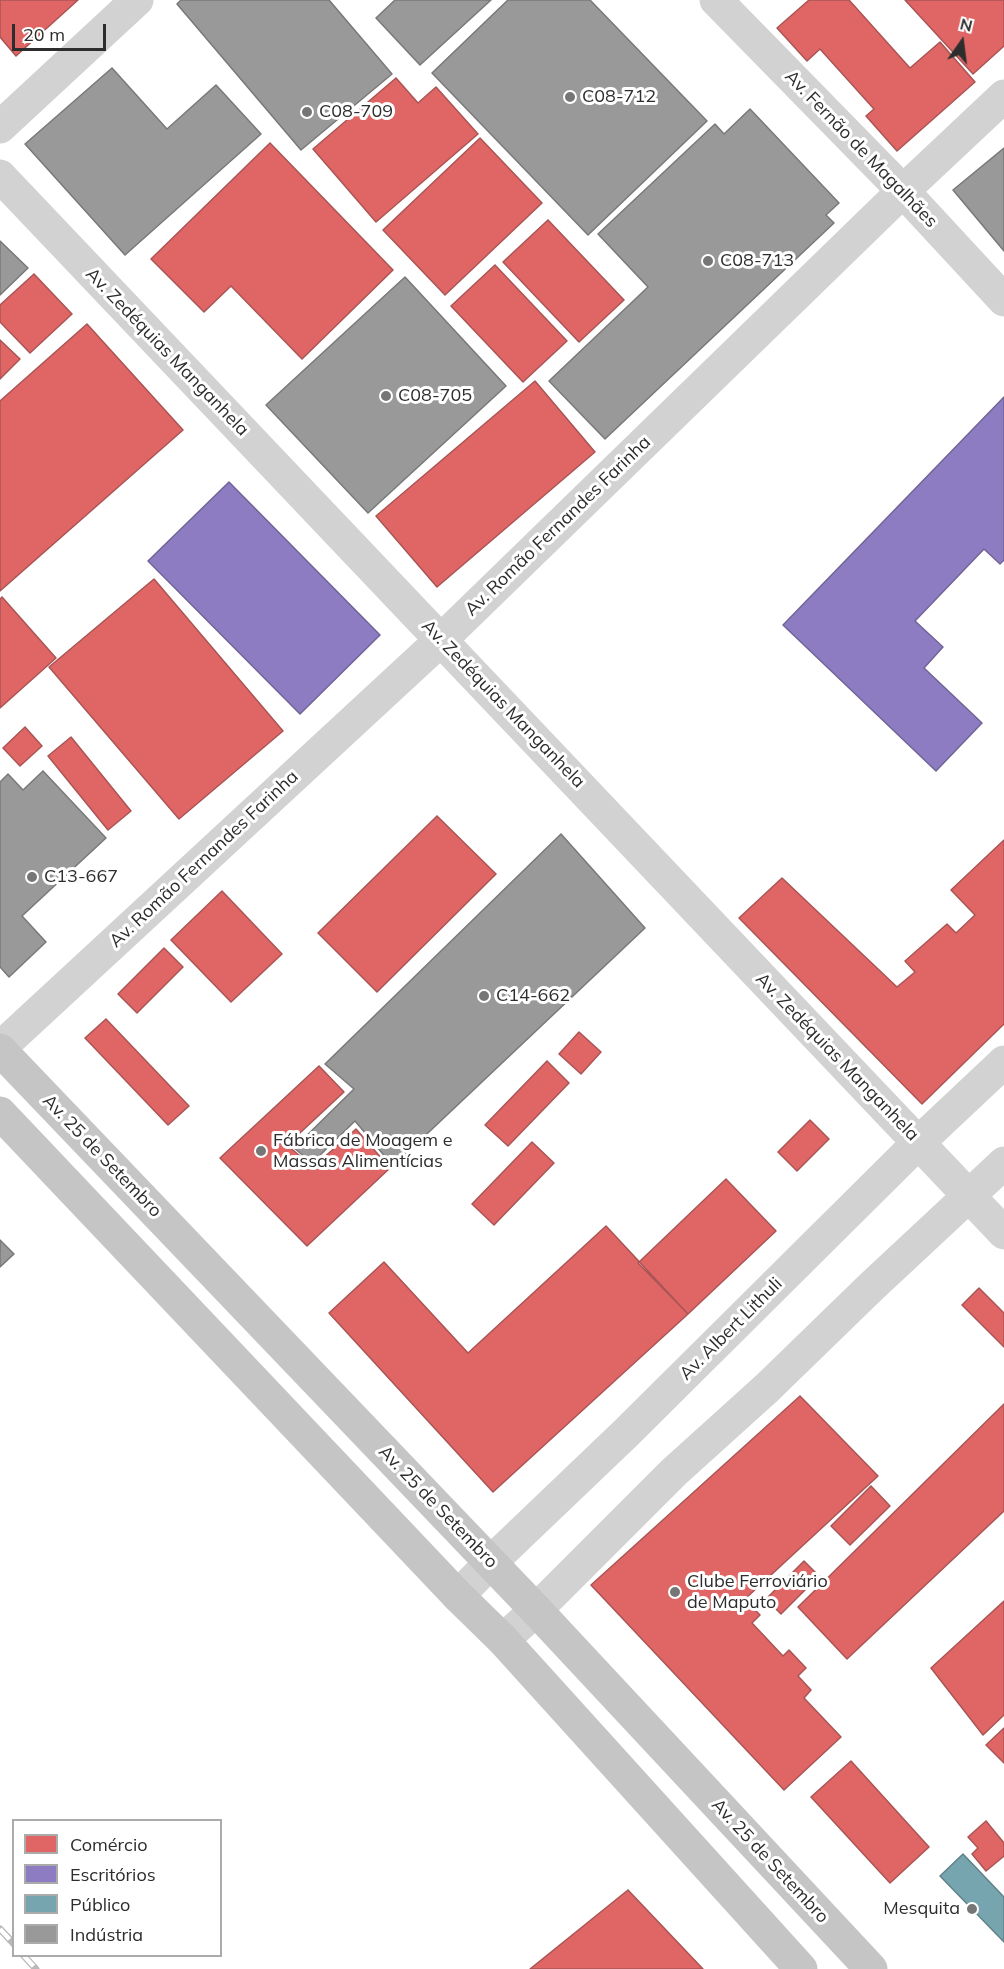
<!DOCTYPE html>
<meta charset="utf-8">
<style>
body{margin:0}
#map{position:relative;width:1004px;height:1969px;overflow:hidden;background:#fff;font-family:Mulish,sans-serif}
canvas{display:block}
.legend{position:absolute;left:12px;top:1819px;width:210px;height:138px;box-sizing:border-box;background:#fff;border:2px solid #ababab;margin:0;padding:8px 10px;list-style:none;font-size:18px;color:#2d2d2d}
.legend li{display:flex;align-items:center;gap:12px;height:30px}
.legend b{width:30px;border:2px solid #ababab}
.north{position:absolute;left:932px;top:12px;width:60px;height:60px;-webkit-text-stroke:4px #fff;paint-order:stroke;rotate:14deg;font-size:16px;font-weight:700;line-height:24px;text-align:center;color:#2d2d2d}
.north::after{content:'';display:block;margin:auto;width:21px;height:27px;background:#2d2d2d;clip-path:polygon(50% 0,100% 100%,50% 72%,0 100%)}
.scale{position:absolute;left:12px;top:24px;width:94px;height:27px;box-sizing:border-box;border:3px solid #2d2d2d;border-top:0;padding-left:8px;font-size:18px;line-height:21px;white-space:nowrap;color:#2d2d2d;-webkit-text-stroke:4px #fff;paint-order:stroke}
</style>
<div id="map">
<canvas width="1004" height="1969"></canvas>
<ul class="legend">
<li><b style="height:16px;background:#e06666"></b>Comércio</li>
<li><b style="height:16px;background:#8e7cc3"></b>Escritórios</li>
<li><b style="height:16px;background:#76a5af"></b>Público</li>
<li><b style="height:16px;background:#999"></b>Indústria</li>
</ul>
<div class="north">N</div>
<div class="scale">20 m</div>
</div>
<script>
const ctx = document.querySelector('canvas').getContext('2d');
ctx.lineJoin = 'round';
function fillPath(path, color) { ctx.fillStyle = color; ctx.fill(path, 'evenodd'); }
const toPath = rows => new Path2D(rows.map(r => 'M' + r).join(''));
function stroke(path, color, width, dash) { ctx.strokeStyle = color; ctx.lineWidth = width; ctx.lineCap = dash ? 'butt' : 'round'; ctx.setLineDash(dash || []); ctx.stroke(path); }
function write(font, color, halo, rows, align = 'center') {
  ctx.font = font + ' Mulish,sans-serif'; ctx.lineWidth = 6; ctx.setLineDash([]); ctx.textBaseline = 'middle'; ctx.strokeStyle = halo; ctx.fillStyle = color; for (const [text, x, y, turn = 0] of rows) {
    ctx.save(); ctx.translate(x, y); ctx.rotate((+turn || 0) * Math.PI / 180); ctx.textAlign = isNaN(turn) ? turn : align; if (halo) ctx.strokeText(text, 0, 0); ctx.fillText(text, 0, 0); ctx.restore();
  }
}
const shops = toPath([
 [0,0,78,0,16,56,0,37,0,0],
 [809,0,849,0,910,68,940,42,975,82,897,151,866,116,874,109,820,49,807,61,777,28,809,0],
 [905,0,1004,0,1004,46,973,74,905,0],
 [396,78,418,103,436,87,478,134,376,222,313,149,396,78],
 [480,138,542,203,445,295,383,230,480,138],
 [270,143,393,270,302,359,231,286,204,312,151,259,270,143],
 [548,220,624,300,579,342,503,262,548,220],
 [495,265,567,341,523,382,451,306,495,265],
 [34,274,72,314,30,353,0,322,0,305,34,274],
 [87,324,183,430,0,591,0,401,87,324],
 [0,340,20,359,0,379,0,340],
 [535,381,595,452,437,587,376,516,535,381],
 [154,579,283,731,179,819,49,667,154,579],
 [2,597,56,658,0,708,0,599,2,597],
 [25,727,42,746,20,766,3,748,25,727],
 [71,737,131,811,108,830,48,756,71,737],
 [437,816,496,874,377,992,318,933,437,816],
 [1004,840,1004,1024,922,1104,739,918,782,878,897,987,915,972,905,961,947,924,956,933,975,915,951,890,1004,840],
 [222,891,282,954,231,1002,171,940,222,891],
 [164,948,183,967,137,1013,118,994,164,948],
 [106,1019,189,1106,168,1125,85,1038,106,1019],
 [579,1032,601,1052,581,1074,559,1054,579,1032],
 [547,1061,569,1083,508,1146,485,1125,547,1061],
 [319,1066,344,1092,287,1145,313,1167,356,1129,390,1168,307,1246,220,1158,319,1066],
 [810,1120,829,1139,797,1171,778,1152,810,1120],
 [532,1142,554,1163,494,1225,472,1204,532,1142],
 [726,1179,776,1231,688,1314,638,1263,726,1179],
 [606,1226,688,1314,493,1492,329,1313,384,1262,468,1353,606,1226],
 [979,1288,1004,1313,1004,1347,962,1305,979,1288],
 [800,1396,878,1476,745,1599,760,1615,752,1623,783,1656,789,1650,806,1668,798,1676,811,1690,804,1698,841,1737,784,1790,591,1585,800,1396],
 [1004,1404,1004,1511,847,1659,798,1607,1004,1404],
 [871,1486,890,1506,850,1545,831,1526,871,1486],
 [804,1561,819,1576,781,1614,766,1599,804,1561],
 [1004,1601,1004,1715,983,1735,931,1668,1004,1601],
 [1004,1728,1004,1763,986,1745,1004,1728],
 [851,1761,929,1847,890,1883,811,1797,851,1761],
 [986,1821,1004,1843,1004,1856,986,1871,972,1854,978,1848,968,1837,986,1821],
 [628,1890,703,1969,530,1969,628,1890]
]);
const offices = toPath([
 [1004,397,1004,560,1000,564,984,549,915,621,943,647,924,668,982,723,936,771,783,625,1004,397],
 [229,482,380,635,300,714,148,561,229,482]
]);
const public = toPath([
 [963,1854,1004,1897,1004,1942,940,1876,963,1854]
]);
const industry = toPath([
 [181,0,329,0,392,74,301,150,177,4,181,0],
 [395,0,491,0,420,65,376,18,395,0],
 [508,0,590,0,707,121,588,235,432,73,508,0],
 [112,68,167,129,216,85,261,134,125,255,25,144,112,68],
 [750,109,839,203,826,215,834,223,605,439,549,381,648,287,598,234,715,124,724,134,750,109],
 [1004,148,1004,251,953,190,1004,148],
 [0,241,28,268,0,295,0,241],
 [405,277,506,386,368,513,266,405,405,277],
 [43,771,106,838,22,916,46,942,9,977,0,967,0,782,8,774,23,790,43,771],
 [561,834,645,928,393,1166,355,1121,312,1163,294,1148,354,1089,325,1064,561,834],
 [0,1240,14,1254,0,1267,0,1240]
]);
const minor = toPath([
 [716,0,903,191,1004,300],
 [0,127,137,0],
 [0,176,1004,1233],
 [0,1048,441,640,903,191,1004,96],
 [458,1596,491,1562,626,1433,919,1142,1004,1062],
 [503,1640,536,1610,674,1472,767,1388,871,1287,1004,1163]
]);
const major = toPath([
 [0,1050,536,1610,871,1969],
 [0,1113,458,1596,503,1640,801,1969]
]);
const rail = toPath([
 [0,1929,14,1944],
 [24,1956,36,1969]
]);
const markers = [
 [570,97,6,"#767676"],
 [307,112,6,"#767676"],
 [708,261,6,"#767676"],
 [386,396,6,"#767676"],
 [32,877,6,"#767676"],
 [484,996,6,"#767676"],
 [261,1151,6,"#767676"],
 [675,1592,6,"#767676"],
 [972,1909,6,"#767676"]
];
const poiNames = [
 ["C08-712",582,97],
 ["C08-709",319,112],
 ["C08-713",720,261],
 ["C08-705",398,396],
 ["C13-667",44,877],
 ["C14-662",496,996],
 ["Fábrica de Moagem e",273,1141],
 ["Massas Alimentícias",273,1162],
 ["Clube Ferroviário",687,1582],
 ["de Maputo",687,1603],
 ["Mesquita",960,1909,"right"]
];
const streetNames = [
 ["Av. Fernão de Magalhães",861,149,46],
 ["Av. Zedéquias Manganhela",167,352,46],
 ["Av. Romão Fernandes Farinha",558,526,-44],
 ["Av. Zedéquias Manganhela",503,704,46],
 ["Av. Romão Fernandes Farinha",204,859,-43],
 ["Av. Zedéquias Manganhela",837,1057,46],
 ["Av. 25 de Setembro",102,1156,46],
 ["Av. Albert Lithuli",731,1329,-45],
 ["Av. 25 de Setembro",438,1507,46],
 ["Av. 25 de Setembro",770,1861,47]
];
fillPath(shops, '#e06666');
stroke(shops, '#a55', 1.5);
fillPath(offices, '#8e7cc3');
stroke(offices, '#716496', 1.5);
fillPath(public, '#76a5af');
stroke(public, '#608188', 1.5);
fillPath(industry, '#999');
stroke(industry, '#797979', 1.5);
stroke(minor, '#d2d2d2', 33);
stroke(major, '#c5c5c5', 33);
stroke(rail, '#b9b9b9', 7);
stroke(rail, '#fff', 4.5, [14]);
for (const [x, y, r, color] of markers) { const dot = new Path2D(); dot.arc(x, y, r, 0, 2 * Math.PI); ctx.fillStyle = color; ctx.fill(dot); stroke(dot, '#fff', 2); }
write('18px', '#2d2d2d', '#fff', poiNames, 'left');
write('18px', '#2d2d2d', '#fff', streetNames);
</script>
